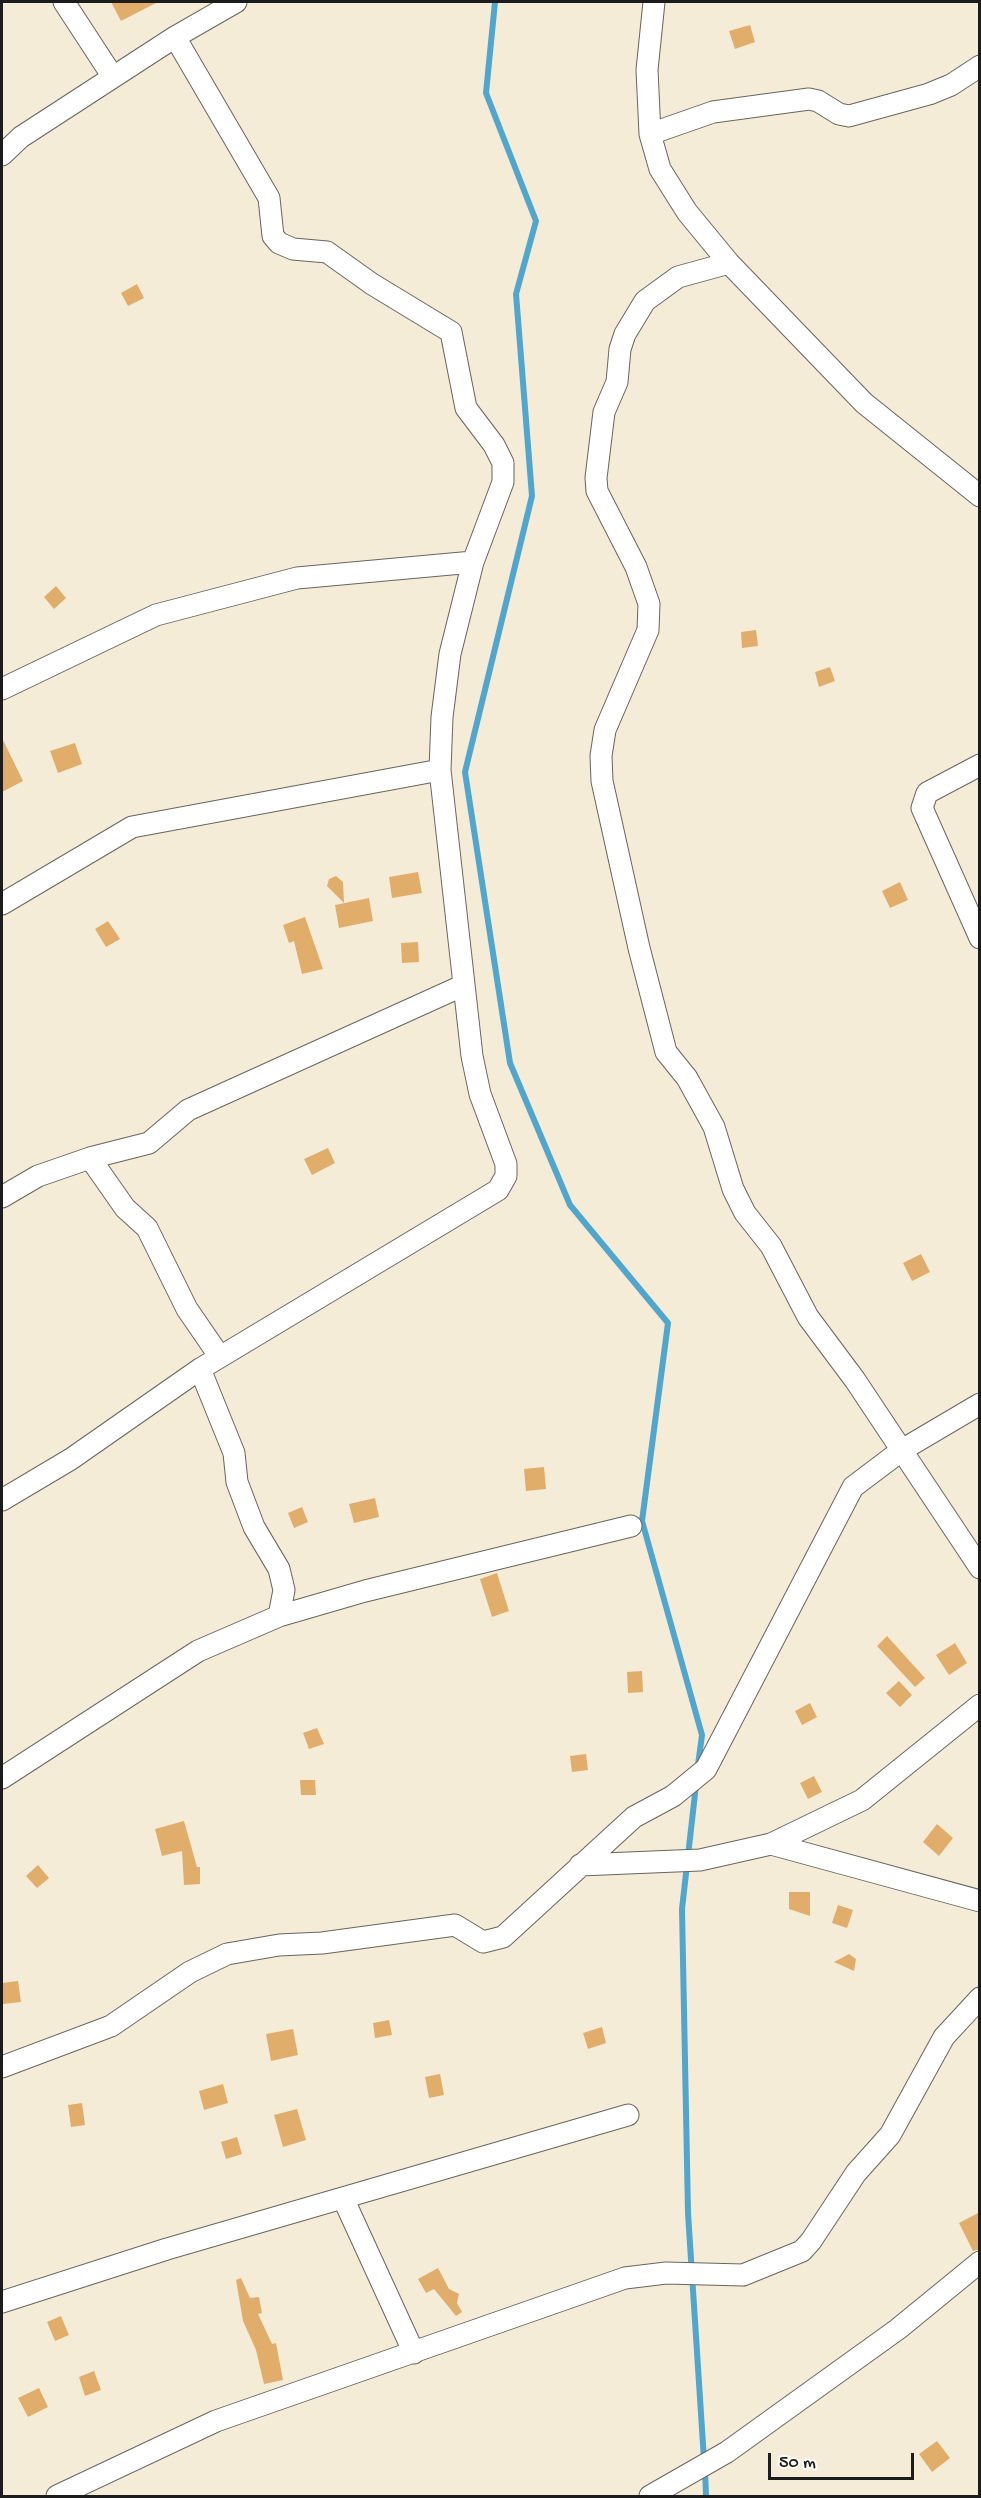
<!DOCTYPE html>
<style>
body{margin:0}
#map{position:relative;width:981px;height:2498px;overflow:hidden;background:#f5ecd8;font-family:"Gochi Hand",sans-serif}
canvas{display:block}
.frame{position:absolute;inset:0;border:3px solid #1c1c1c;pointer-events:none}
.scale{position:absolute;left:768px;top:2453px;width:146px;height:27px;box-sizing:border-box;border:3px solid #1c1c1c;border-top:0;padding-left:8px;font-size:18px;line-height:21px;white-space:nowrap;color:#1c1c1c;-webkit-text-stroke:4px #fdfcf7;paint-order:stroke}
</style>
<div id="map">
<canvas width="981" height="2498"></canvas>
<div class="frame"></div>
<div class="scale">50 m</div>
</div>
<script>
const ctx = document.querySelector('canvas').getContext('2d');
ctx.lineJoin = 'round';
const toPath = rows => new Path2D(rows.map(r => 'M' + r).join(''));
function stroke(path, color, width, dash) { ctx.strokeStyle = color; ctx.lineWidth = width; ctx.lineCap = dash ? 'butt' : 'round'; ctx.setLineDash(dash || []); ctx.stroke(path); }
function fillPath(path, color) { ctx.fillStyle = color; ctx.fill(path, 'evenodd'); }
const stream = toPath([
 [495,2,486,93,536,221,516,294,532,496,465,772,510,1063,570,1205,668,1323,642,1521,702,1735,698,1765],
 [696,1785,682,1909,688,2213,704,2460],
 [705,2470,706,2496]
]);
const building = toPath([
 [111,2,158,2,121,21],
 [750,25,755,42,735,49,729,31],
 [137,284,144,298,128,306,121,293],
 [56,586,66,598,54,609,44,597],
 [756,630,758,646,742,648,741,632],
 [830,667,835,681,819,687,815,672],
 [2,738,23,781,2,792],
 [75,743,82,764,58,773,50,751],
 [418,872,422,893,392,898,389,877],
 [336,876,343,882,344,903,327,886,329,879],
 [900,882,908,900,890,908,882,891],
 [369,898,373,921,339,928,335,905],
 [305,917,323,969,302,974,294,941,289,943,283,925],
 [108,921,120,939,106,947,95,929],
 [418,942,419,962,402,963,401,943],
 [328,1148,335,1163,312,1175,304,1159],
 [921,1254,930,1272,912,1281,903,1263],
 [544,1467,546,1489,526,1491,524,1469],
 [375,1498,379,1517,354,1523,349,1504],
 [302,1507,308,1522,294,1528,288,1513],
 [497,1573,509,1611,492,1617,480,1579],
 [887,1636,925,1678,915,1687,877,1646],
 [955,1643,967,1663,949,1675,936,1655],
 [642,1671,643,1692,628,1693,627,1672],
 [899,1681,912,1695,900,1707,886,1693],
 [810,1703,817,1717,802,1725,795,1711],
 [317,1728,324,1744,309,1749,303,1733],
 [586,1754,588,1770,572,1772,570,1756],
 [814,1776,822,1792,808,1799,800,1783],
 [300,1780,315,1780,316,1795,301,1795],
 [184,1821,197,1867,200,1867,200,1884,184,1885,182,1851,162,1856,155,1829],
 [937,1824,953,1838,939,1856,923,1842],
 [38,1865,49,1878,37,1888,26,1876],
 [789,1892,810,1892,810,1916,789,1909],
 [838,1905,853,1910,847,1928,832,1923],
 [849,1954,856,1959,854,1971,834,1962],
 [18,1981,21,2002,3,2004,2,1983],
 [389,2020,392,2035,375,2038,373,2023],
 [602,2027,606,2043,588,2049,583,2033],
 [293,2029,298,2055,271,2061,266,2034],
 [440,2074,444,2095,429,2098,425,2077],
 [223,2084,228,2103,204,2110,199,2091],
 [82,2103,85,2125,71,2127,68,2105],
 [297,2109,306,2140,283,2147,274,2115],
 [237,2137,242,2154,226,2159,221,2142],
 [980,2212,980,2249,973,2251,959,2223],
 [438,2268,449,2289,459,2294,457,2303,462,2312,456,2316,434,2289,426,2293,418,2279],
 [241,2278,250,2298,259,2297,262,2313,258,2314,272,2344,276,2343,283,2380,264,2384,256,2350,243,2321,236,2280],
 [61,2316,69,2335,55,2341,47,2322],
 [94,2371,101,2390,85,2396,79,2377],
 [39,2388,48,2407,28,2417,18,2398],
 [937,2441,950,2458,932,2472,919,2454]
]);
const minor = toPath([
 [64,2,113,77],
 [654,2,647,70,650,134,660,169,687,212,729,263,864,403,980,496],
 [650,134,713,112,809,99,818,101,839,114,849,116,929,94,951,85,980,66],
 [2,155,21,137,175,37,236,2],
 [729,263,678,277,645,301,625,334,620,349,617,382,604,412,596,478,597,491,636,567,649,604,648,630,605,730,601,756,602,781,639,948,666,1052,687,1078,714,1127,733,1189,745,1213,771,1246,808,1317,855,1380,980,1568],
 [2,689,156,615,297,578,473,562],
 [980,765,927,793,922,808,980,938],
 [2,904,132,827,440,770],
 [90,1158,125,1208,147,1228,187,1309,220,1357],
 [2,1197,38,1176,90,1158,149,1143,188,1110,464,985],
 [200,1369,234,1453,237,1482,254,1527,279,1569,284,1590,279,1616],
 [2,1500,71,1459,200,1369,498,1190,506,1176,506,1164,480,1094,472,1056,440,770,442,717,450,654,473,562,503,482,503,463,494,445,466,408,451,332,372,284,327,252,293,249,279,243,273,236,269,198,175,37],
 [2,1778,198,1651,279,1616,365,1591,631,1526],
 [771,1844,980,1901],
 [580,1865,700,1860,771,1844,862,1800,980,1705],
 [2,2067,111,2026,190,1972,227,1954,279,1945,322,1943,455,1925,483,1942,503,1937,634,1817,673,1796,706,1769,853,1487,902,1450,980,1404],
 [343,2198,414,2353],
 [2,2302,167,2249,628,2115],
 [57,2496,216,2421,625,2278,666,2273,743,2275,802,2251,811,2241,856,2173,890,2135,944,2037,980,1998],
 [650,2496,727,2452,898,2329,980,2262]
]);
stroke(stream, '#50a6cd', 6);
fillPath(building, '#e1ad6b');
stroke(minor, '#68655e', 23);
stroke(minor, '#fff', 21);
</script>
